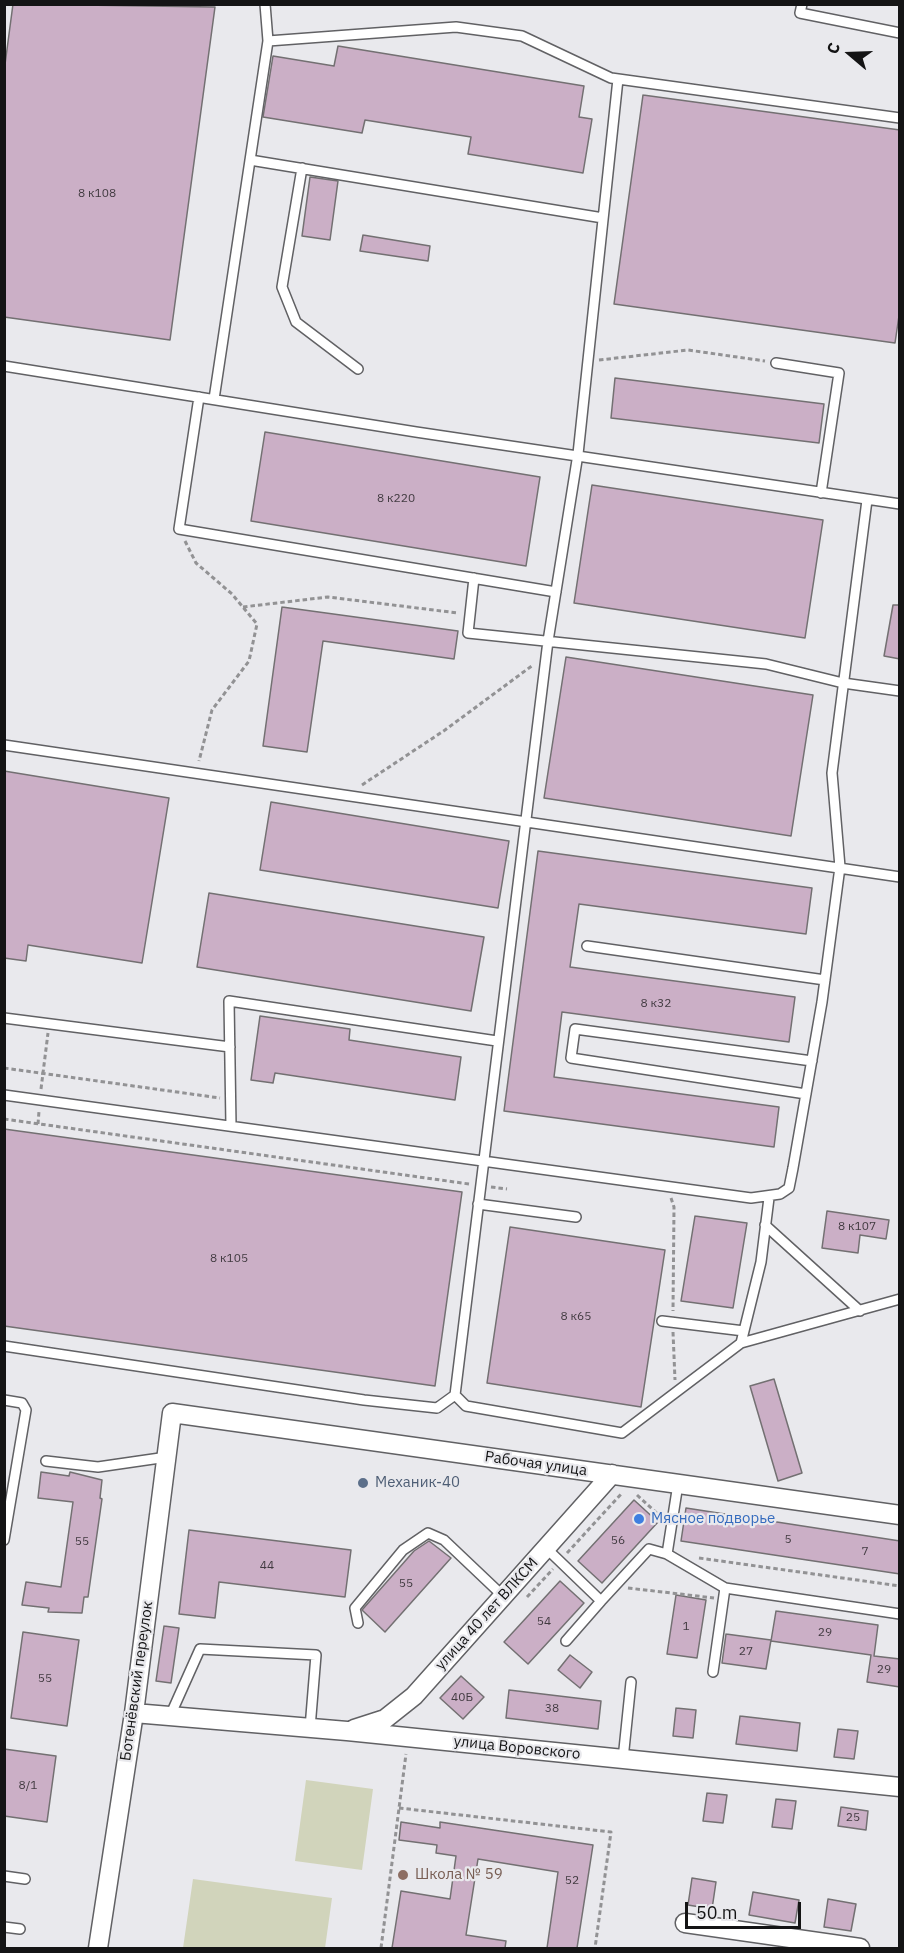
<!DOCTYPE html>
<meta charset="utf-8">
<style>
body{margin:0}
#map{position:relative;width:904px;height:1953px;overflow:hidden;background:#e9e9ed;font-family:"IBM Plex Sans",sans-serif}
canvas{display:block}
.frame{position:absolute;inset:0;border:6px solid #141415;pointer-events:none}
.north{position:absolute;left:820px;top:24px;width:60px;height:60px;-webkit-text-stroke:4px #e9e9ed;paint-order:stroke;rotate:289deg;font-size:16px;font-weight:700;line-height:24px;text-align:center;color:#141415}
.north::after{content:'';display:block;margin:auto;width:21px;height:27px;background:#141415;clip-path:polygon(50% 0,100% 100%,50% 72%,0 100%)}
.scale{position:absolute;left:685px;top:1902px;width:116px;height:27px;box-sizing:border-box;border:3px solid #141415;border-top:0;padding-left:8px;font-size:18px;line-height:21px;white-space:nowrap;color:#141415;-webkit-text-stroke:4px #e9e9ed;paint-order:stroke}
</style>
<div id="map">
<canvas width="904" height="1953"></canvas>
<div class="frame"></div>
<div class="north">С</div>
<div class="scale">50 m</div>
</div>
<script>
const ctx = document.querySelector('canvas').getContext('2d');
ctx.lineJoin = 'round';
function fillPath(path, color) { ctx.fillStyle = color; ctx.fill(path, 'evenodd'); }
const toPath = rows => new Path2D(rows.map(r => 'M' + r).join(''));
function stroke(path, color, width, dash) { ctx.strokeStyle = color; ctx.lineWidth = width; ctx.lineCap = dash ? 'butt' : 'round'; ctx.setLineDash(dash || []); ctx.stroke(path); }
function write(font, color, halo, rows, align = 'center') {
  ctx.font = font + ' "IBM Plex Sans",sans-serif'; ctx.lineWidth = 4.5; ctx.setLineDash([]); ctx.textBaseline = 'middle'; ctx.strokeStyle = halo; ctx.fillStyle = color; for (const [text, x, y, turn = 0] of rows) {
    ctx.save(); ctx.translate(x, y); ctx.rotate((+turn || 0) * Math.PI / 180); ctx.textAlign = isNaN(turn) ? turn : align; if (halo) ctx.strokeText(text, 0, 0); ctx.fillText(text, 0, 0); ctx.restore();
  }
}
const green = toPath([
 [306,1780,373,1789,362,1870,295,1861],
 [193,1879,332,1898,325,1948,183,1948]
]);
const building = toPath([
 [13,4,215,7,170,340,4,317,4,72,13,4],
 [338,46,584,86,579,117,592,119,583,173,468,154,471,137,365,120,362,133,263,117,273,56,334,66,338,46],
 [643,95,900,130,900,309,895,343,614,304,643,95],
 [310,177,338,181,330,240,302,236,310,177],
 [363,235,430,246,428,261,360,251,363,235],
 [615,378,824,404,819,443,611,418,615,378],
 [265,432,540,477,526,566,251,521,265,432],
 [592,485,823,520,805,638,574,603,592,485],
 [893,605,900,605,900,659,884,656,893,605],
 [282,607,458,631,454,659,323,641,307,752,263,746,282,607],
 [566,657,813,695,791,836,544,798,566,657],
 [4,771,169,798,142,963,28,945,26,961,4,958,4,771],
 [271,802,509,841,498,908,260,870,271,802],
 [538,851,812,888,806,934,579,904,570,967,795,997,789,1042,562,1012,554,1077,779,1107,774,1147,504,1111,538,851],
 [209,893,484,937,471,1011,197,967,209,893],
 [260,1016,350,1029,349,1040,461,1057,455,1100,275,1073,273,1083,251,1080,260,1016],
 [4,1129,462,1192,435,1386,4,1326,4,1129],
 [827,1211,889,1220,886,1239,860,1235,858,1253,822,1248,827,1211],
 [695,1216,747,1223,733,1308,681,1301,695,1216],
 [510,1227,665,1250,641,1407,487,1383,510,1227],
 [774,1379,802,1473,778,1481,750,1386,774,1379],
 [41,1472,69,1476,70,1472,102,1480,100,1498,102,1499,88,1597,84,1597,82,1613,48,1612,49,1608,22,1605,26,1582,61,1587,73,1502,38,1498,41,1472],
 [634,1500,658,1522,602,1583,578,1561,634,1500],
 [686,1508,900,1541,900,1574,681,1541,686,1508],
 [189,1530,351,1550,345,1597,219,1582,215,1618,179,1614,189,1530],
 [429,1541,451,1558,385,1632,362,1610,414,1551,429,1541],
 [560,1581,584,1603,528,1664,504,1642,560,1581],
 [676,1595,706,1600,697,1658,667,1654,676,1595],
 [776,1611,878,1625,874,1656,900,1659,900,1687,867,1682,871,1655,771,1641,776,1611],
 [164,1626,179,1628,171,1683,156,1681,164,1626],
 [23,1632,79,1640,67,1726,11,1718,23,1632],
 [726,1634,771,1640,766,1669,722,1663,726,1634],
 [570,1655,592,1672,580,1688,558,1670,570,1655],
 [461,1676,484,1697,463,1719,440,1698,461,1676],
 [509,1690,601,1701,598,1729,506,1718,509,1690],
 [676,1708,696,1710,693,1738,673,1736,676,1708],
 [740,1716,800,1723,797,1751,736,1744,740,1716],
 [838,1729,858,1731,854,1759,834,1757,838,1729],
 [4,1749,56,1756,47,1822,4,1816,4,1749],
 [707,1793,727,1795,723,1823,703,1821,707,1793],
 [776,1799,796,1801,792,1829,772,1827,776,1799],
 [841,1807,868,1811,866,1830,838,1826,841,1807],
 [401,1822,440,1828,440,1822,593,1845,577,1948,547,1948,558,1872,478,1859,466,1935,506,1941,505,1948,392,1948,401,1891,450,1899,456,1856,436,1853,437,1845,399,1840,401,1822],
 [692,1878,716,1882,712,1909,688,1905,692,1878],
 [753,1892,799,1900,795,1923,749,1915,753,1892],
 [828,1899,856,1904,851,1931,824,1927,828,1899]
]);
const path = toPath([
 [599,360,688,350,765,361],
 [185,541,196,563,232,594,257,624,249,661,212,710,199,761],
 [243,607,328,597,458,613],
 [362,785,445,730,533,665],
 [4,1068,220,1098],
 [41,1089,48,1033],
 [4,1119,469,1184],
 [38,1124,39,1111],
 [491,1187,507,1189],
 [671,1198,674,1207,673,1311],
 [673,1332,675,1380],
 [637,1495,661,1517],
 [567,1553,622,1493],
 [699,1558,900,1586],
 [628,1588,714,1598],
 [527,1597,553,1569],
 [399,1808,611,1832,595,1948],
 [381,1948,406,1754]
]);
const service = toPath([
 [265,4,268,41],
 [802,4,800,13,900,33],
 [250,160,603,218],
 [302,168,282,287,296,322,358,369],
 [776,363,839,373,821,493],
 [4,366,416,432,900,504],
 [199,397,179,529,556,592],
 [214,399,268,41,456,27,522,36,611,78,900,118],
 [474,578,468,633,766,664,843,683,900,691],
 [4,745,900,877],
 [587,946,825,980],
 [4,1018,230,1047],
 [806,1094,571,1058,575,1029,812,1061],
 [4,1095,751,1198,780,1194,789,1188,793,1168,822,1002,840,867,832,773,867,500],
 [231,1126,229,1001,497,1041],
 [478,1204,576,1217],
 [765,1225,860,1311],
 [662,1321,744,1331],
 [741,1343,900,1299],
 [4,1346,364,1400,437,1408,455,1395,548,641,578,454,618,79],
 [455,1395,466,1406,622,1433,741,1343,761,1262,769,1198],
 [4,1400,22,1403,26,1410,4,1540],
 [46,1461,98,1467,167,1457],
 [546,1548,601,1601,649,1549,667,1554,725,1588,900,1614],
 [667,1554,678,1484],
 [358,1623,355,1608,403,1550,428,1533,444,1540,503,1596],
 [566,1641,601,1601],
 [713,1672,725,1588],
 [170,1716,200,1649,316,1655,310,1728],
 [623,1759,631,1682],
 [4,1876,25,1879],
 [4,1927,20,1929]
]);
const minor = toPath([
 [134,1713,347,1731,900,1787],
 [354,1729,385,1719,414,1696,612,1474],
 [685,1923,860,1948],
 [98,1948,134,1713,172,1413,900,1515]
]);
const markers = [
 [363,1483,6,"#5c6f8a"],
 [639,1519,6,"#3f7fe0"],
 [403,1875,6,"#8d6e63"]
];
const numberNames = [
 ["8 к108",97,194],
 ["8 к220",396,499],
 ["8 к32",656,1004],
 ["8 к107",857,1227],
 ["8 к105",229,1259],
 ["8 к65",576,1317],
 ["5",788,1540],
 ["56",618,1541],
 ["55",82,1542],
 ["7",865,1552],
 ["44",267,1566],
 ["55",406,1584],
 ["54",544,1622],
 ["1",686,1627],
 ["29",825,1633],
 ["27",746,1652],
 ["29",884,1670],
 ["55",45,1679],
 ["40Б",462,1698],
 ["38",552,1709],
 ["8/1",28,1786],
 ["25",853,1818],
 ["52",572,1881]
];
const streetNames = [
 ["Рабочая улица",536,1464,8],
 ["улица 40 лет ВЛКСМ",487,1614,-48],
 ["Ботенёвский переулок",137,1681,-82],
 ["улица Воровского",517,1748,6]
];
const serviceNames = [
 ["Механик-40",375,1483]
];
const shopNames = [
 ["Мясное подворье",651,1519]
];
const educationNames = [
 ["Школа № 59",415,1875]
];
fillPath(green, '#d1d4bb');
fillPath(building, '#cbafc6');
stroke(building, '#737072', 1.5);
stroke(service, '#616164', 12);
stroke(minor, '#616164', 21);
stroke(path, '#929294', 3, [4.5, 3]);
stroke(service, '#fff', 9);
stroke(minor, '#fff', 18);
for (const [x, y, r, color] of markers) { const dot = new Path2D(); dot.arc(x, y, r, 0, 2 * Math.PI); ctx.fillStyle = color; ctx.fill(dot); stroke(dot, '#e9e9ed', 2); }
write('12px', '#423b41', null, numberNames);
write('15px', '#141415', '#e9e9ed', streetNames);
write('15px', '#4e5e75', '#e9e9ed', serviceNames, 'left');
write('15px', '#366cbe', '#e9e9ed', shopNames, 'left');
write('15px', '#785e54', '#e9e9ed', educationNames, 'left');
</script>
